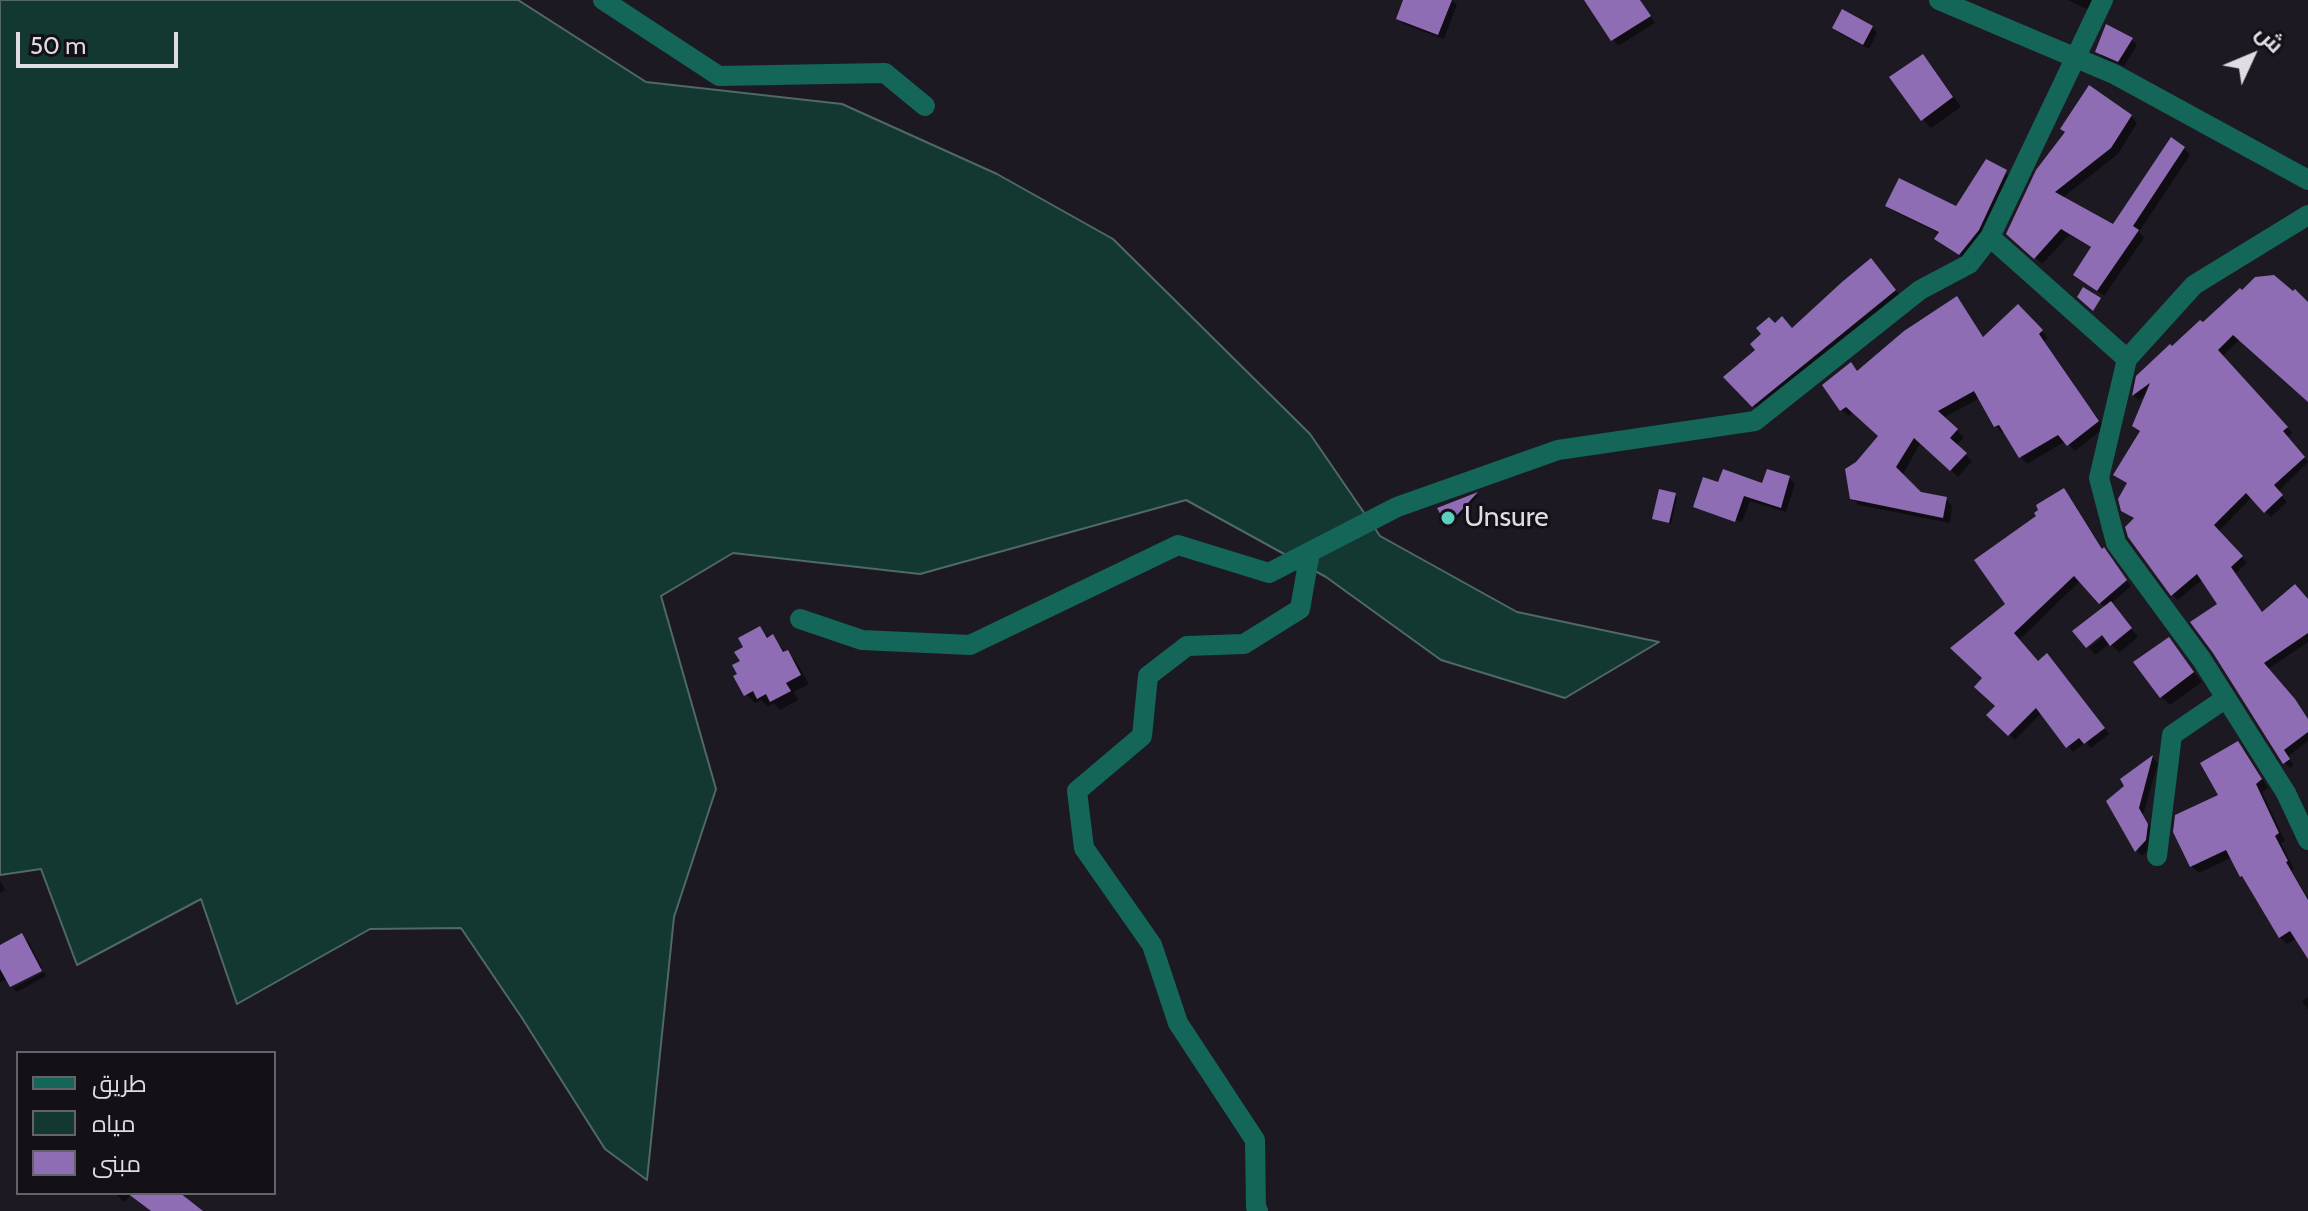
<!DOCTYPE html>
<meta charset="utf-8">
<style>
body{margin:0}
#map{position:relative;width:2308px;height:1211px;overflow:hidden;background:#1d1922;font-family:Cabin,Cairo,sans-serif}
canvas{display:block}
.legend{position:absolute;left:16px;top:1051px;width:260px;height:144px;box-sizing:border-box;background:#141018;border:2px solid #656269;margin:0;padding:10px 14px;list-style:none;font-size:24px;color:#dfdce2}
.legend li{display:flex;align-items:center;gap:16px;height:40px}
.legend b{width:40px;border:2px solid #656269}
.north{position:absolute;left:2212px;top:16px;width:80px;height:80px;-webkit-text-stroke:6px #141018;paint-order:stroke;rotate:46deg;font-size:22px;font-weight:700;line-height:32px;text-align:center;color:#dfdce2}
.north::after{content:'';display:block;margin:auto;width:28px;height:36px;background:#dfdce2;clip-path:polygon(50% 0,100% 100%,50% 72%,0 100%)}
.scale{position:absolute;left:16px;top:32px;width:162px;height:36px;box-sizing:border-box;border:4px solid #dfdce2;border-top:0;padding-left:10px;font-size:24px;line-height:28px;white-space:nowrap;color:#dfdce2;-webkit-text-stroke:6px #141018;paint-order:stroke}
</style>
<div id="map">
<canvas width="2308" height="1211"></canvas>
<ul class="legend">
<li><b style="height:10px;background:#146659"></b>طريق</li>
<li><b style="height:22px;background:#123831"></b>مياه</li>
<li><b style="height:22px;background:#8f6db5"></b>مبنى</li>
</ul>
<div class="north">ش</div>
<div class="scale">50 m</div>
</div>
<script>
const ctx = document.querySelector('canvas').getContext('2d');
ctx.lineJoin = 'round';
function fillPath(path, color) { ctx.fillStyle = color; ctx.fill(path, 'evenodd'); }
const toPath = rows => new Path2D(rows.map(r => 'M' + r).join(''));
function stroke(path, color, width, dash) { ctx.strokeStyle = color; ctx.lineWidth = width; ctx.lineCap = dash ? 'butt' : 'round'; ctx.setLineDash(dash || []); ctx.stroke(path); }
function write(font, color, halo, rows, align = 'center') {
  ctx.font = font + ' Cabin,sans-serif'; ctx.lineWidth = 6; ctx.setLineDash([]); ctx.textBaseline = 'middle'; ctx.strokeStyle = halo; ctx.fillStyle = color; for (const [text, x, y, turn = 0] of rows) {
    ctx.save(); ctx.translate(x, y); ctx.rotate((+turn || 0) * Math.PI / 180); ctx.textAlign = isNaN(turn) ? turn : align; if (halo) ctx.strokeText(text, 0, 0); ctx.fillText(text, 0, 0); ctx.restore();
  }
}
const water = toPath([
 [0,0,518,0,646,82,842,104,997,174,1113,239,1310,434,1380,536,1517,612,1659,642,1565,698,1441,660,1326,577,1186,500,920,574,733,553,661,596,716,789,674,917,647,1180,605,1149,522,1018,461,928,370,929,237,1004,201,899,77,965,41,869,0,875,0,0]
]);
const shadow = toPath([
 [1405,0,1452,0,1457,5,1444,39,1404,24,1398,18],
 [1598,0,1640,0,1655,23,1618,46,1590,5],
 [2068,0,2094,0,2089,10],
 [1872,27,1877,33,1869,49,1840,34,1834,28],
 [2132,40,2137,45,2124,66,2103,57,2097,51],
 [1922,56,1931,65,1961,107,1931,128,1923,119],
 [2131,116,2137,123,2118,154,2062,198,2113,227,2184,148,2190,155,2139,232,2144,238,2104,296,2076,275,2092,248,2069,235,2042,264,2008,233],
 [1987,161,2012,178,1984,236,1965,259,1942,245,1937,239,1940,234,1893,211,1888,205,1957,209],
 [1877,268,1901,297,1760,412,1726,377,1758,351,1775,325,1793,330],
 [2308,304,2308,400,2240,339,2222,357,2292,433,2287,438,2308,462,2278,492,2287,502,2271,517,2252,497,2218,532,2247,563,2235,574,2263,614,2308,601,2308,642,2268,669,2308,718,2308,741,2287,757,2294,765,2290,768,2285,763,2220,604,2203,579,2178,600,2172,594,2136,520,2123,510,2128,484,2116,474,2142,432,2134,425,2147,394,2139,400,2134,396,2138,377,2170,347],
 [1963,306,1984,338,2018,307,2048,338,2044,341,2075,385,2073,386,2105,427,2075,451,2066,441,2027,464,2021,457,2005,431,2002,433,1996,426,1980,398,1943,418,1964,437,1956,446,1972,461,1958,477,1921,442,1902,476,1920,494,1946,499,1952,506,1950,523,1859,505,1852,498,1858,464,1880,437,1854,412,1849,416,1842,410,1858,373],
 [1789,478,1795,484,1786,512,1750,501,1742,522,1699,507,1699,510,1695,507],
 [1478,494,1479,495,1450,527,1440,509],
 [1675,495,1677,497,1671,524,1657,520,1655,518],
 [2069,496,2103,549,2131,586,2111,604,2138,637,2119,653,2110,643,2095,655,2089,648,2111,631,2105,608,2081,580,2018,641,2038,664,2052,661,2109,734,2091,748,2086,742,2073,752,2042,712,2015,740,1989,715,1997,706,1985,678,2008,604],
 [760,628,770,638,773,637,786,653,787,652,796,661,809,684,794,692,798,700,780,710,774,703,768,707,761,700,755,703,746,694,740,675,746,647],
 [2169,640,2202,682,2170,705,2161,696],
 [2238,744,2245,751,2268,788,2262,792,2285,841,2281,843,2294,869,2291,870,2308,898,2308,955,2297,938,2287,944,2280,937,2232,857,2199,873,2191,866,2221,796],
 [2153,758,2158,763,2143,815,2153,831,2151,846,2142,856,2137,850,2109,801,2126,787,2123,780],
 [0,880,5,890,0,893],
 [22,936,28,941,42,968,11,984,8,979,0,982,0,947],
 [44,972,46,976,17,992,13,988],
 [2308,997,2308,1010,2302,1001],
 [114,1193,176,1193,200,1211,151,1211,130,1195,125,1202]
]);
const building = toPath([
 [1403,0,1452,0,1438,35,1396,19],
 [1584,0,1640,0,1651,16,1611,41],
 [1842,9,1873,26,1863,45,1832,28],
 [2106,24,2133,38,2118,62,2095,52],
 [1923,54,1953,97,1921,121,1889,77],
 [2089,85,2132,115,2111,148,2055,192,2113,224,2171,137,2185,147,2133,226,2139,230,2097,291,2073,275,2091,247,2061,229,2034,259,2006,234,2036,170,2065,132,2060,129],
 [1986,159,2007,170,1979,230,1959,255,1934,239,1939,232,1885,206,1899,178,1956,206],
 [1871,258,1896,290,1752,407,1723,377,1755,350,1750,344,1761,334,1756,328,1769,317,1775,323,1782,316,1792,328,1842,282],
 [2274,275,2293,291,2295,289,2308,302,2308,402,2233,335,2218,350,2288,427,2283,431,2305,457,2274,485,2283,495,2264,513,2246,493,2214,525,2243,556,2231,567,2262,612,2295,584,2308,599,2308,633,2264,663,2295,699,2308,719,2308,732,2284,750,2290,759,2283,764,2213,653,2190,622,2217,604,2197,574,2171,596,2128,537,2125,527,2134,518,2121,511,2118,499,2127,483,2113,475,2140,431,2132,426,2150,383,2132,396,2136,376,2170,344,2172,346,2200,320,2203,322,2240,288,2242,290,2255,277],
 [2083,287,2101,298,2093,311,2077,297],
 [1957,296,1983,337,2018,304,2043,330,2039,334,2099,421,2067,446,2058,435,2019,458,1999,425,1994,427,1974,391,1938,411,1958,429,1950,438,1967,453,1950,471,1914,438,1896,467,1921,492,1947,497,1943,518,1850,499,1845,469,1856,462,1878,436,1846,407,1840,411,1822,385,1851,362,1857,371,1904,331],
 [1723,469,1762,483,1767,469,1790,476,1781,508,1744,496,1735,522,1693,507,1703,477,1718,482],
 [2064,488,2102,549,2104,547,2127,580,2099,604,2074,576,2014,633,2038,661,2047,653,2105,728,2084,744,2079,738,2066,748,2036,708,2008,736,1986,715,1995,706,1974,687,1982,678,1950,648,2005,604,1974,560,2036,516,2034,513,2038,510,2036,505],
 [1659,489,1676,493,1669,523,1652,519],
 [1478,492,1447,526,1437,508],
 [2111,601,2132,628,2110,646,2102,635,2086,648,2072,631],
 [760,626,767,638,773,634,783,652,788,650,801,675,786,683,791,691,770,702,766,694,757,699,753,691,744,696,733,676,737,674,732,665,740,661,734,652,743,647,738,638],
 [2169,637,2194,672,2160,698,2133,662],
 [2238,741,2262,779,2256,784,2279,833,2275,836,2288,861,2286,862,2308,900,2308,959,2290,931,2279,938,2242,876,2240,877,2226,850,2190,867,2173,832,2175,815,2218,795,2200,763],
 [2153,755,2139,808,2148,824,2146,840,2135,852,2106,801,2124,786,2120,779],
 [22,933,42,971,10,987,0,969,0,945],
 [127,1193,180,1193,203,1211,151,1211]
]);
const minor = toPath([
 [603,0,719,76,885,73,925,106],
 [1939,0,2114,74,2308,180],
 [1990,237,2127,359,2099,478,2116,543,2202,660,2286,793,2308,840],
 [2127,359,2194,285,2308,215],
 [800,619,862,640,970,645,1178,545,1269,573,1397,507,1558,450,1755,421,1920,290,1969,264,1990,237,2103,0],
 [2157,856,2172,735,2226,698],
 [1258,1211,1256,1207,1255,1140,1178,1023,1152,945,1084,848,1077,791,1142,736,1148,676,1187,646,1244,644,1300,609,1310,552]
]);
const markers = [
 [1448,518,8,"#5dceb9"]
];
const poiNames = [
 ["Unsure",1464,518]
];
fillPath(water, '#123831');
stroke(water, '#506966', 2);
fillPath(shadow, '#0007');
fillPath(building, '#8f6db5');
stroke(minor, '#146659', 20);
for (const [x, y, r, color] of markers) { const dot = new Path2D(); dot.arc(x, y, r, 0, 2 * Math.PI); ctx.fillStyle = color; ctx.fill(dot); stroke(dot, '#141018', 3); }
write('28px', '#dfdce2', '#141018', poiNames, 'left');
</script>
